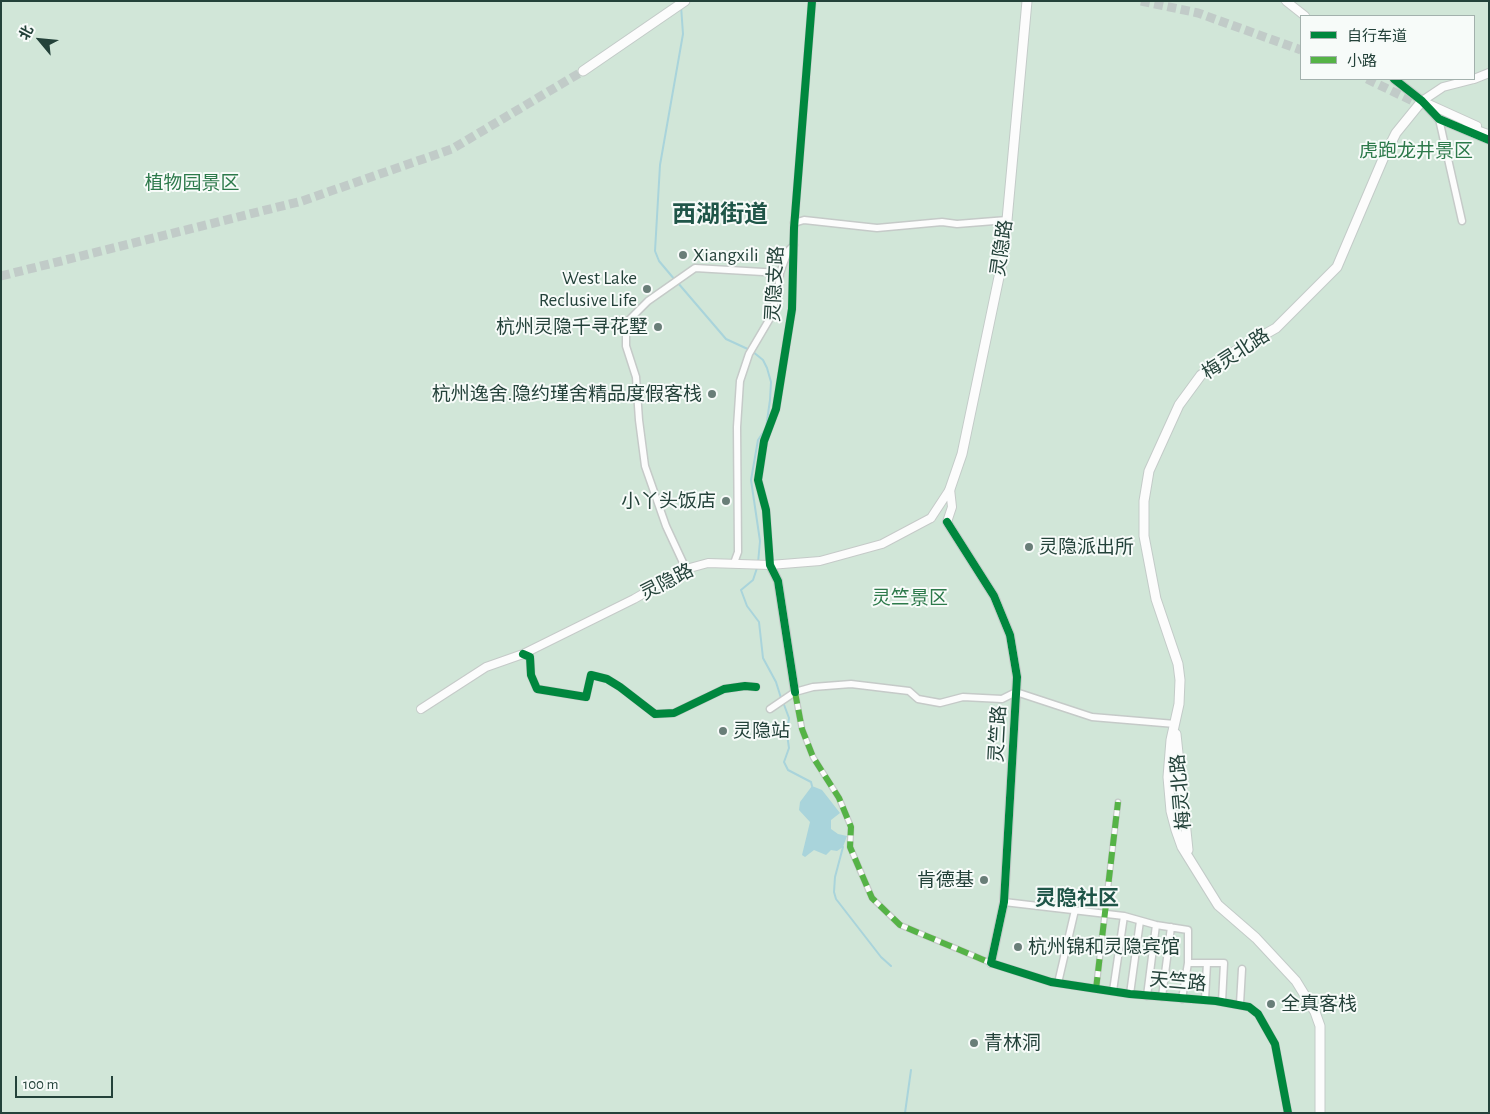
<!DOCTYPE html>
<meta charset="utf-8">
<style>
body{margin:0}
#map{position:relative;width:1490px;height:1114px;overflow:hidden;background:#e8edeb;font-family:"Alegreya Sans","Noto Sans SC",sans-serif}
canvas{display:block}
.frame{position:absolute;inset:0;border:2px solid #24423a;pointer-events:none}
.legend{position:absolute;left:1300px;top:15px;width:175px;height:65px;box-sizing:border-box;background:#f7fbf9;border:1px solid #a3b1ad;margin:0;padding:6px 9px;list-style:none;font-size:15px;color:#24423a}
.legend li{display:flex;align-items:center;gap:10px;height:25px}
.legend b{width:25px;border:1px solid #a3b1ad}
.north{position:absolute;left:15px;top:15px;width:50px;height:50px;-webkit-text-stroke:4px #f7fbf9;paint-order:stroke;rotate:298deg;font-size:14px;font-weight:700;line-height:20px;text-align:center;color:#24423a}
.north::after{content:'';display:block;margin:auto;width:18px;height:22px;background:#24423a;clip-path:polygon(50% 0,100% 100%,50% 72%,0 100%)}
.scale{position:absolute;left:15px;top:1076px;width:98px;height:22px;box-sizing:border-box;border:2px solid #24423a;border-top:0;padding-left:6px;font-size:15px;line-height:18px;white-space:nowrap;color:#24423a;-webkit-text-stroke:4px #f7fbf9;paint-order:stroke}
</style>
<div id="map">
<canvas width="1490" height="1114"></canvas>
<div class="frame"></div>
<ul class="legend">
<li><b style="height:6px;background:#00873e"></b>自行车道</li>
<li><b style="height:6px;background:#55b346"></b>小路</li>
</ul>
<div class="north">北</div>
<div class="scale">100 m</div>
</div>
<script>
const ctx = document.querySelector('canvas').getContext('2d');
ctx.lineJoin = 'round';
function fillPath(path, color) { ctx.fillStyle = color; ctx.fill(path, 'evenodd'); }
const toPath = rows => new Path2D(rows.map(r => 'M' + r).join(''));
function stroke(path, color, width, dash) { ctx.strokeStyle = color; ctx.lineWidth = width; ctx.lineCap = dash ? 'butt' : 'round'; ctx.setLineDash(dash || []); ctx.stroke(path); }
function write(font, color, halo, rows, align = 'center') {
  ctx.font = font + ' "Alegreya Sans","Noto Sans SC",sans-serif'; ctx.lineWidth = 4; ctx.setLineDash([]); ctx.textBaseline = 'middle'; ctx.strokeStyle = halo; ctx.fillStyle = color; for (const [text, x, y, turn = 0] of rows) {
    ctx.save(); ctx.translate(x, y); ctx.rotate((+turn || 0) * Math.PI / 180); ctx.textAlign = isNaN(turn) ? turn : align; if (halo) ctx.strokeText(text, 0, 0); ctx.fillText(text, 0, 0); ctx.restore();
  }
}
const green = toPath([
 [1,1,1489,1,1489,1113,1,1113],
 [1301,16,1474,16,1474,79,1301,79]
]);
const water = toPath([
 [812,786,822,790,840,813,831,820,831,829,838,834,847,836,843,847,837,851,831,850,826,855,814,850,805,857,802,855,810,822,799,810,800,802]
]);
const stream = toPath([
 [675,280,659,261,655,251,660,165,683,34,681,6],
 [678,283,726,339,752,351,763,360,767,368,771,382,770,400,766,428,758,440,751,480,760,541,758,563],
 [757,568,753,580,741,590,747,606,759,622,763,658,776,682,781,698],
 [783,702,789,718,787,734,789,748,784,762,788,770,811,782,812,786],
 [843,847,835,877,834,892,836,899,881,957,891,966],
 [905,1113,911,1070]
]);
const secondaryTunnel = toPath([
 [1141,1,1198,13,1301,50],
 [1367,79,1467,127],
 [1,276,302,201,452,149,583,71]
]);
const pedestrian = toPath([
 [795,692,802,729,813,757,839,798,851,827,850,847,872,898,900,925,991,963],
 [1096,989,1118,802]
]);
const minor = toPath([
 [1439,119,1462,221],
 [794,223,804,220,877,228,942,222,957,224,1007,220],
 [734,563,738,552,737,427,740,381,749,354,769,320,778,292,780,273],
 [770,565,766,510,758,480,764,441,776,409,792,309,794,228,812,1],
 [686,569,666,526,645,466,639,420,636,377,626,346,626,335,629,320,648,301,695,268,780,273,788,251,794,245],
 [523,654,530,657,531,675,537,689,586,697,591,675,607,679,620,687,655,714,674,713,724,689,745,686,756,687],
 [770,709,795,692,813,687,851,684,909,691,918,699,940,703,963,697,1002,699,1016,692,1092,717,1175,724],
 [1004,902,1124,916,1156,925,1188,930,1188,963,1224,963,1222,1002],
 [991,963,1051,982,1130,994,1216,1001,1249,1007,1258,1014,1275,1044,1288,1113],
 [1058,983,1075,910],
 [1113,991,1124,916],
 [1130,994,1140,921],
 [1147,996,1156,925],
 [1162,997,1171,927],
 [1182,999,1188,963],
 [1205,1000,1207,963],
 [1240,1004,1242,969]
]);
const tertiary = toPath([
 [1286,1,1305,16],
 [1394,79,1422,101,1439,119,1489,140],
 [1474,79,1489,73],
 [1422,101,1443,87,1474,79],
 [1424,102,1477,126],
 [931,518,950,489],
 [947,522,994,596,1010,635,1017,677,1004,902,991,963],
 [947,522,952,507,950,489],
 [770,565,778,581,795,692],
 [421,709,486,667,523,654,634,599,686,569,708,563,770,565,820,561,882,544,931,518]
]);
const secondary = toPath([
 [583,71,685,1],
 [1467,127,1489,135],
 [950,489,962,454,1004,253,1027,1],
 [1176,734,1188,850],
 [1320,1113,1320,1026,1315,1012,1296,981,1256,938,1218,905,1182,847,1176,830,1171,811,1168,777,1171,740,1179,704,1180,680,1178,664,1156,599,1144,536,1144,501,1149,471,1179,405,1201,375,1225,357,1276,328,1337,267,1383,159,1396,133,1422,101]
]);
const quiet = toPath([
 [795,692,802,729,813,757,839,798,851,827,850,847,872,898,900,925,991,963],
 [1096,989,1118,802]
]);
const cycleway = toPath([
 [1394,79,1422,101,1439,119,1489,140],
 [947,522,994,596,1010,635,1017,677,1004,902,991,963,1051,982,1130,994,1216,1001,1249,1007,1258,1014,1275,1044,1288,1113],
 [523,654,530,657,531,675,537,689,586,697,591,675,607,679,620,687,655,714,674,713,724,689,745,686,756,687],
 [795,692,778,581,770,565,766,510,758,480,764,441,776,409,792,309,794,228,812,1]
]);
const markers = [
 [683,255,5,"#697e78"],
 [647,289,5,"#697e78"],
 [658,327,5,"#697e78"],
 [712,394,5,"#697e78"],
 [726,501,5,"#697e78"],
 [1029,547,5,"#697e78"],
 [723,731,5,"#697e78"],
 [984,880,5,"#697e78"],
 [1018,947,5,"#697e78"],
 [1271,1004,5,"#697e78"],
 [974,1043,5,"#697e78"]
];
const parkNames = [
 ["虎跑龙井景区",1416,151],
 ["植物园景区",192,183],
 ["灵竺景区",910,598]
];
const streetNames = [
 ["灵隐路",1002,248,-82],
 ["灵隐支路",775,284,-87],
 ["梅灵北路",1236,354,-33],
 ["灵隐路",667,582,-27],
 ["灵竺路",998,734,-87],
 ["梅灵北路",1181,792,-95],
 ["天竺路",1178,982,5]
];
const poiNames = [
 ["Xiangxili",693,255],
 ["West Lake",637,278,"right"],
 ["Reclusive Life",637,300,"right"],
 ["杭州灵隐千寻花墅",648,327,"right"],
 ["杭州逸舍.隐约瑾舍精品度假客栈",702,394,"right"],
 ["小丫头饭店",716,501,"right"],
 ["灵隐派出所",1039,547],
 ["灵隐站",733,731],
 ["肯德基",974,880,"right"],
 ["杭州锦和灵隐宾馆",1028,947],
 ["全真客栈",1281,1004],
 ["青林洞",984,1043]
];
const quarterNames = [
 ["灵隐社区",1077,899]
];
const districtNames = [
 ["西湖街道",720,215]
];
fillPath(green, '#d1e6d8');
fillPath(water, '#a9d4db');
stroke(stream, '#a9d4db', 2);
stroke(secondaryTunnel, '#c1cbc8', 9, [9, 4.5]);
stroke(pedestrian, '#c5cac8', 7);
stroke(minor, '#c5cac8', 9);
stroke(tertiary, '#c5cac8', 10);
stroke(secondary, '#c3cbc8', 11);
stroke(pedestrian, '#fcfcfc', 4.5);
stroke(minor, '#fcfcfc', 6);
stroke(tertiary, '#fcfcfc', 8);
stroke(secondary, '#fcfcfc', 9);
stroke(quiet, '#55b346', 6, [12, 6]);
stroke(cycleway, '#00873e', 8);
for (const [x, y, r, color] of markers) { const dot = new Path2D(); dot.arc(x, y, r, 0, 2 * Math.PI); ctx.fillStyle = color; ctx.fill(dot); stroke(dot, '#f7fbf9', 2); }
write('19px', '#2d7a4b', '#f7fbf9', parkNames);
write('19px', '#24423a', '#f7fbf9', streetNames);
write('19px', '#24423a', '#f7fbf9', poiNames, 'left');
write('bold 21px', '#1f5548', '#f7fbf9', quarterNames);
write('bold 24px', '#1f5548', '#f7fbf9', districtNames);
</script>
